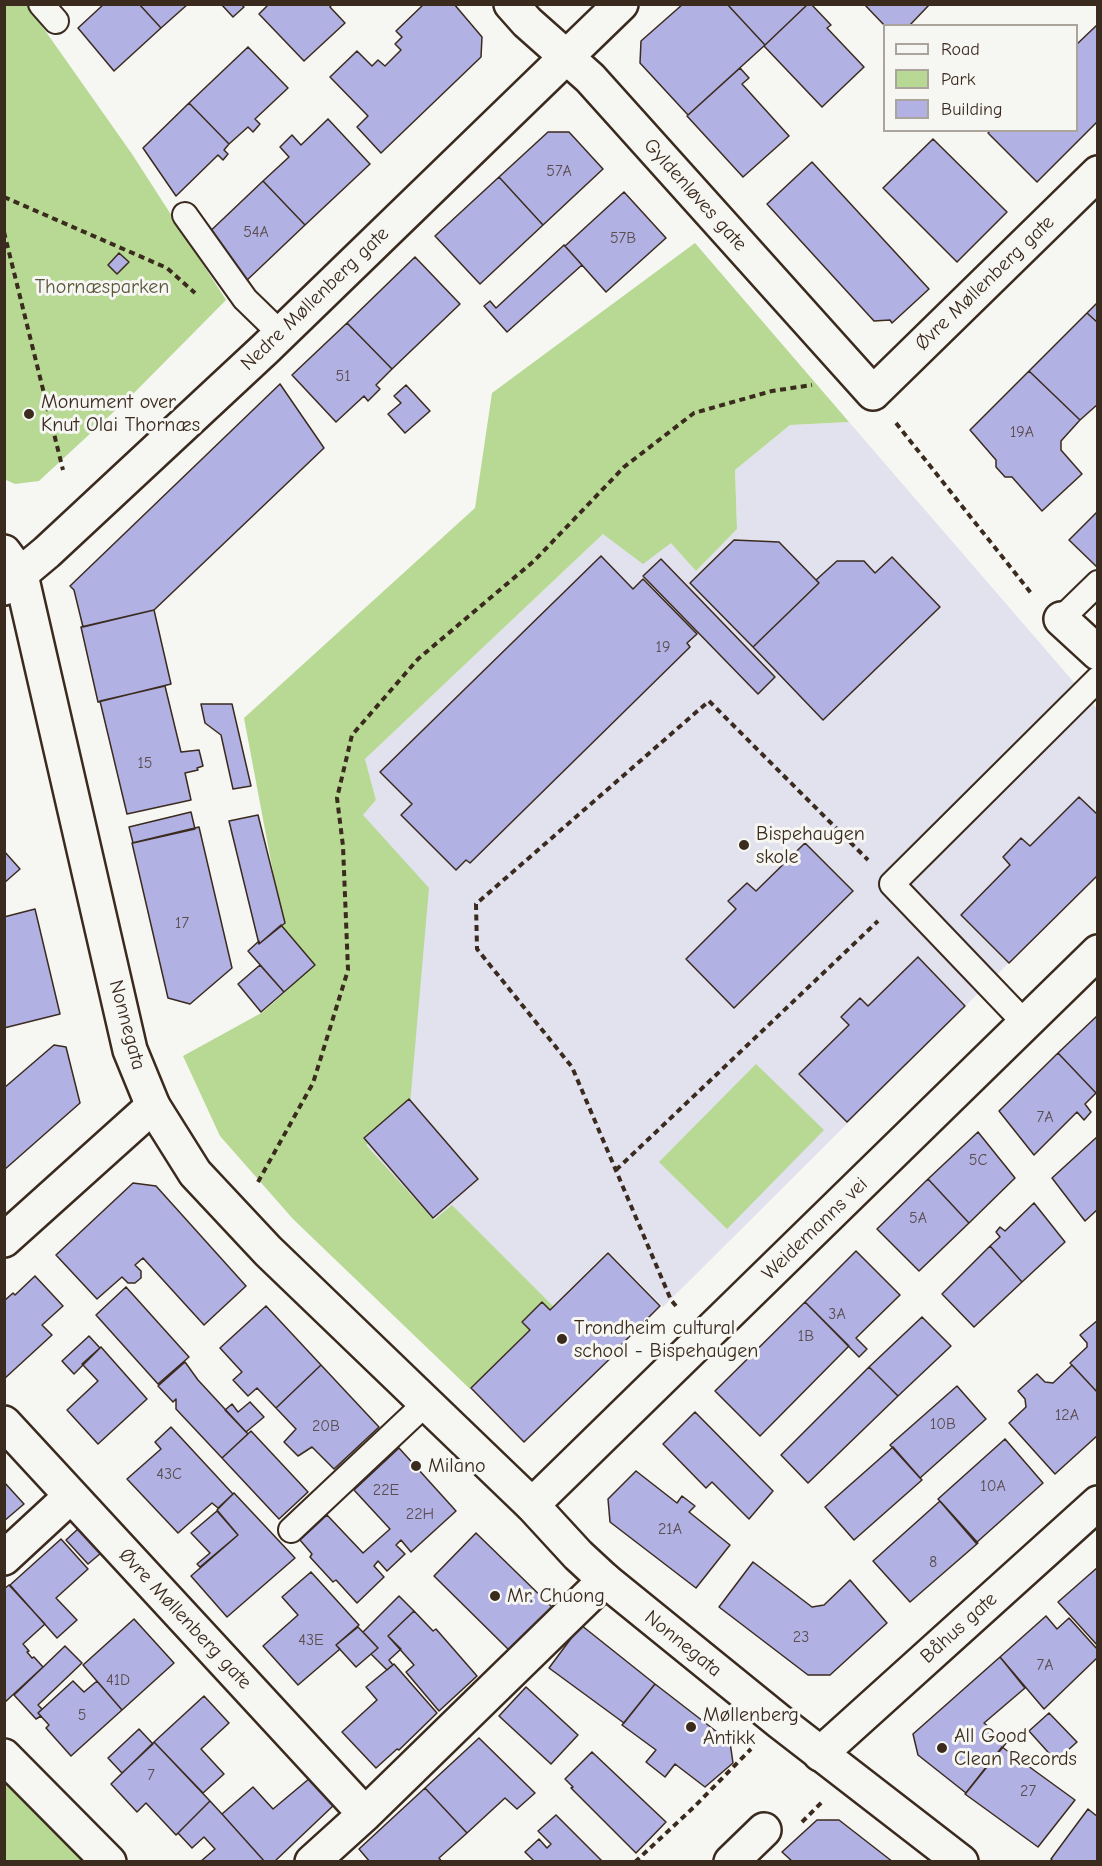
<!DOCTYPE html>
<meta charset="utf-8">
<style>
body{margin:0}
#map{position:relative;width:1102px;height:1866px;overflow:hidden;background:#f6f6f2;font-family:"Comic Neue",sans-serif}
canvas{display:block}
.frame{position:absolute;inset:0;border:6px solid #3b2a1e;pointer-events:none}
.legend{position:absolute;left:883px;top:24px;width:195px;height:108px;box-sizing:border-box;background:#f6f6f2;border:2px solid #aba49d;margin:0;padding:8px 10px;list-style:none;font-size:18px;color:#3b2a1e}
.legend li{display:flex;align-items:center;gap:12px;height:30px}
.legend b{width:30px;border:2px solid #aba49d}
</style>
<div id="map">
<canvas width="1102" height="1866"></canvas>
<div class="frame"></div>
<ul class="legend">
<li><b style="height:8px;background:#f6f6f2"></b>Road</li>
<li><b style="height:16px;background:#b7d993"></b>Park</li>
<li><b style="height:16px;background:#b2b1e3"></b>Building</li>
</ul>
</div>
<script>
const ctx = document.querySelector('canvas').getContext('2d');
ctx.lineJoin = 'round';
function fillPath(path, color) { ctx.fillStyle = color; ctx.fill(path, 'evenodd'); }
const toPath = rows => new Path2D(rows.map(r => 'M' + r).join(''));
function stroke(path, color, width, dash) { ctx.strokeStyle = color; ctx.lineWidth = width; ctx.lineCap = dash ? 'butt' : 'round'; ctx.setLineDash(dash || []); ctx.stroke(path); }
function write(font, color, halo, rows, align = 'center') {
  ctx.font = font + ' "Comic Neue",sans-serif'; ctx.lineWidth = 6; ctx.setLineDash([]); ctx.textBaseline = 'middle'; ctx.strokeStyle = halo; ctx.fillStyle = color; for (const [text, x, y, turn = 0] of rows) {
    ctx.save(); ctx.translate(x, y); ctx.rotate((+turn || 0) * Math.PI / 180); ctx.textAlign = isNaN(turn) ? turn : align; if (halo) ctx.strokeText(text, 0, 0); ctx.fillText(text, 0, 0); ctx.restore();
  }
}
const built = toPath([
 [849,422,1097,709,1097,875,663,1307,608,1251,553,1306,453,1206,434,1220,365,1145,410,1104,363,815,376,800,365,759,603,534,671,542,696,571,737,529,735,470,790,425]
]);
const green = toPath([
 [4,5,27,5,132,154,226,300,134,393,39,481,15,484,4,479],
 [695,243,849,422,790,425,735,470,737,529,696,571,671,543,643,564,603,534,365,759,376,800,363,815,429,888,410,1104,366,1145,434,1220,452,1205,553,1306,470,1389,293,1219,220,1136,183,1056,263,1012,291,987,274,960,285,936,244,718,475,508,492,393],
 [756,1064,824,1130,727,1229,659,1162],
 [5,1760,102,1861,5,1861]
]);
const building = toPath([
 [104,4,139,4,161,28,114,71,78,28,104,4],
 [139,4,188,4,161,28,139,4],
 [221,4,241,4,244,7,233,17,221,4],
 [269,4,332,4,330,7,345,23,304,61,259,14,269,4],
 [424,4,454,4,482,37,481,57,381,153,357,127,368,116,330,77,357,51,372,66,378,60,385,66,401,50,395,44,402,37,396,31,424,4],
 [683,4,727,4,765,45,688,115,640,63,641,41,683,4],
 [727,4,808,4,765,45,727,4],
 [808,4,811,4,831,25,827,28,864,67,822,107,764,46,808,4],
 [864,4,930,4,909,26,885,26,864,4],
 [1098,24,1098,121,1037,182,988,133,991,130,1076,130,1076,45,1098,24],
 [248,47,288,88,255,119,260,124,253,132,248,127,229,144,189,103,248,47],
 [740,68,749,78,742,84,789,136,743,177,687,116,740,68],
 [189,103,229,144,224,150,228,154,223,160,218,155,176,196,143,148,189,103],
 [328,119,370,164,305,225,263,181,289,157,280,147,292,135,301,145,328,119],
 [548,132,569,132,603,169,543,225,499,177,548,132],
 [933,139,1007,212,957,262,883,188,933,139],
 [812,162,929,289,892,323,890,320,874,321,767,204,812,162],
 [499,177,543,225,480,284,435,236,499,177],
 [263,181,305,225,245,282,203,238,263,181],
 [624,192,666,238,606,292,565,246,624,192],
 [564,245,582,265,507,332,484,306,490,301,496,308,564,245],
 [119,253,129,262,117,274,108,265,119,253],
 [415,257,460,304,392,369,347,323,415,257],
 [1098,302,1098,323,1087,313,1098,302],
 [1087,313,1098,323,1098,404,1080,420,1029,371,1087,313],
 [347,323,392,369,376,385,380,389,368,401,364,396,336,422,292,375,347,323],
 [1029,371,1080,420,1061,441,1061,450,1082,474,1042,511,1012,477,1005,477,996,467,996,460,970,430,1029,371],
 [280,384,324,448,154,610,83,627,74,590,70,586,280,384],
 [406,385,430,411,405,433,388,414,401,403,394,396,406,385],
 [1098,511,1098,568,1069,540,1098,511],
 [734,540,779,542,819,583,753,647,690,583,734,540],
 [601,556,633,589,643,579,697,634,687,643,690,647,470,863,466,860,456,870,401,815,412,804,380,772,601,556],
 [892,557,940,607,823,720,753,647,819,583,816,580,837,561,864,561,875,573,892,557],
 [661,559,775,677,758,694,643,576,661,559],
 [154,610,171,684,98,702,81,627,154,610],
 [165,686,181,752,199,750,203,766,197,768,198,770,185,773,191,800,127,814,100,701,165,686],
 [201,704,232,704,251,786,233,789,221,735,205,723,201,704],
 [1079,797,1098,815,1098,875,1009,963,961,915,1010,865,1003,857,1021,838,1030,846,1079,797],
 [191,812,195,829,133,843,129,827,191,812],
 [258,815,285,923,259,944,229,821,258,815],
 [199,827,232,968,190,1004,168,998,132,843,199,827],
 [805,843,853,891,734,1008,686,959,736,909,728,901,747,883,756,891,805,843],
 [4,851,20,869,4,883,4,851],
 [35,909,60,1014,4,1028,4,917,35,909],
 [281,925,315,965,284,992,248,951,259,941,259,944,281,925],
 [918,957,965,1006,847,1122,799,1074,849,1025,841,1017,860,998,868,1006,918,957],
 [260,965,284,992,261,1012,238,984,260,965],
 [1098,1015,1098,1092,1096,1093,1058,1053,1098,1015],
 [54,1045,66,1047,80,1103,4,1170,4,1088,54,1045],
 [1058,1053,1096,1093,1085,1104,1091,1112,1084,1120,1077,1112,1034,1155,999,1111,1058,1053],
 [409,1099,478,1179,433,1218,364,1138,409,1099],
 [978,1132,1015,1178,969,1223,928,1179,978,1132],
 [1098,1136,1098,1209,1085,1221,1052,1178,1098,1136],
 [928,1179,969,1223,919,1271,877,1229,928,1179],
 [133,1183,156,1186,246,1286,204,1325,143,1258,135,1265,141,1271,141,1278,135,1283,128,1283,122,1277,97,1299,56,1255,133,1183],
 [1034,1203,1065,1242,1022,1282,990,1246,1000,1237,996,1232,1000,1227,1005,1231,1034,1203],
 [990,1246,1022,1282,974,1327,942,1294,990,1246],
 [856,1251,900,1295,856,1338,867,1349,859,1357,805,1302,856,1251],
 [608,1253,660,1306,621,1345,623,1346,524,1442,471,1388,530,1330,522,1322,542,1302,550,1310,608,1253],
 [35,1276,63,1306,42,1325,52,1335,4,1379,4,1301,13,1293,15,1295,35,1276],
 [126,1287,189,1357,158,1384,96,1315,126,1287],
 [805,1302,849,1346,760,1436,715,1391,805,1302],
 [266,1306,321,1365,276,1408,257,1388,248,1396,233,1380,242,1372,220,1348,266,1306],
 [922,1317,951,1346,898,1396,869,1367,922,1317],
 [1098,1320,1098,1393,1070,1363,1087,1347,1087,1343,1080,1335,1098,1320],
 [89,1336,100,1348,74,1374,62,1361,89,1336],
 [101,1347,147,1399,98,1444,67,1410,98,1381,82,1364,101,1347],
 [185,1362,198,1380,248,1434,222,1458,176,1409,176,1399,173,1402,158,1386,185,1362],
 [321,1365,379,1427,334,1469,312,1447,298,1456,284,1442,296,1429,276,1408,321,1365],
 [1072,1365,1098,1393,1098,1435,1055,1474,1009,1423,1026,1407,1025,1399,1018,1391,1037,1374,1045,1382,1053,1383,1072,1365],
 [869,1367,898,1396,808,1483,781,1455,869,1367],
 [957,1386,986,1419,920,1478,890,1445,957,1386],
 [250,1402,264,1417,246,1432,225,1410,232,1404,238,1412,250,1402],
 [695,1412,773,1491,749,1519,712,1482,706,1488,663,1444,695,1412],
 [171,1427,233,1494,218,1508,212,1503,178,1533,127,1479,161,1449,155,1442,171,1427],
 [251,1431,308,1492,279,1519,222,1458,251,1431],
 [1005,1439,1043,1483,976,1543,938,1499,1005,1439],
 [893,1447,922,1480,854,1540,825,1507,893,1447],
 [399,1448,456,1511,411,1552,401,1540,396,1545,405,1554,387,1571,378,1561,374,1566,384,1577,357,1603,336,1580,333,1582,310,1557,312,1554,300,1540,327,1515,363,1553,390,1529,354,1490,399,1448],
 [636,1471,677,1503,682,1496,695,1506,689,1512,730,1545,696,1588,610,1522,608,1499,636,1471],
 [4,1482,24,1504,4,1521,4,1482],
 [234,1493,295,1558,227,1617,191,1576,238,1535,217,1510,234,1493],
 [940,1501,978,1543,910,1602,873,1561,940,1501],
 [217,1511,238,1535,200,1567,197,1564,210,1553,191,1533,217,1511],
 [79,1528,101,1553,88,1564,66,1540,79,1528],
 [476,1533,552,1607,509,1650,434,1576,476,1533],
 [61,1539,88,1569,56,1598,77,1620,57,1638,10,1585,61,1539],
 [753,1562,812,1607,824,1605,850,1580,887,1623,830,1675,808,1675,719,1607,753,1562],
 [1098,1567,1098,1646,1058,1602,1098,1567],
 [311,1572,359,1625,336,1645,340,1649,298,1685,263,1646,298,1615,282,1597,311,1572],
 [9,1585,45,1624,23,1644,29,1651,27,1652,32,1658,34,1657,43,1667,4,1703,4,1589,9,1585],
 [399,1596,414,1611,388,1636,401,1649,389,1660,393,1665,387,1670,371,1654,378,1648,363,1632,399,1596],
 [414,1611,433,1631,436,1629,477,1676,439,1711,406,1672,414,1665,388,1636,414,1611],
 [1046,1616,1057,1629,1069,1618,1098,1650,1098,1657,1044,1709,1000,1657,1046,1616],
 [134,1619,174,1663,122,1710,83,1665,134,1619],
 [581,1625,655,1684,624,1723,549,1668,581,1625],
 [358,1627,378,1648,356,1667,336,1645,358,1627],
 [65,1646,82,1663,38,1705,42,1709,38,1713,41,1716,36,1719,14,1695,65,1646],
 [1000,1657,1025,1688,984,1723,1007,1742,966,1793,918,1755,913,1734,1000,1657],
 [394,1664,437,1713,399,1750,397,1749,376,1768,342,1732,377,1700,366,1687,394,1664],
 [73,1681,84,1692,97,1681,122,1710,71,1756,46,1728,49,1725,38,1713,73,1681],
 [655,1684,730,1742,733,1763,705,1787,675,1764,665,1777,646,1762,656,1750,622,1725,655,1684],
 [526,1687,578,1735,551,1764,499,1716,526,1687],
 [204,1696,229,1723,201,1749,224,1774,203,1793,154,1742,204,1696],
 [1049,1713,1077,1742,1056,1761,1029,1731,1049,1713],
 [139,1729,153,1744,122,1773,108,1758,139,1729],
 [479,1738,535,1793,517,1809,505,1798,467,1833,425,1788,479,1738],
 [154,1742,210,1801,176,1835,146,1803,137,1812,111,1784,154,1742],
 [1002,1747,1075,1800,1038,1847,965,1794,1002,1747],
 [592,1752,666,1822,636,1853,571,1788,573,1787,565,1779,592,1752],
 [310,1778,335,1804,274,1862,265,1862,222,1814,253,1787,273,1809,310,1778],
 [425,1788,467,1833,439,1858,442,1862,370,1862,359,1849,425,1788],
 [210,1801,222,1814,265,1862,200,1862,215,1849,204,1837,192,1848,178,1833,210,1801],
 [1088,1809,1098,1817,1098,1862,1054,1862,1051,1859,1088,1809],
 [556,1815,603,1862,532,1862,533,1860,525,1852,539,1839,547,1848,551,1844,538,1831,556,1815],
 [817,1820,839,1820,893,1862,793,1862,782,1852,817,1820]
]);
const path = toPath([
 [4,197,167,268,195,293],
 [4,232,63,470],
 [896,423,1031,593],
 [616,1170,878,921],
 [258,1182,313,1083,348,970,343,846,337,798,352,735,418,659,534,561,624,467,694,413,772,391,812,385],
 [676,1306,671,1300,572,1067,477,949,476,904,709,701,868,860],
 [802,1822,822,1802],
 [635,1862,694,1807,751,1749]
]);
const service = toPath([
 [41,4,56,21],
 [185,215,245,299,281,334],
 [1061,619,1098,583],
 [1025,1023,892,884,1098,679],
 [291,1530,425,1404]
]);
const pedestrian = toPath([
 [731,1862,764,1830]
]);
const minor = toPath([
 [511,4,527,22,590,78,873,393,1098,173],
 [4,588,47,552,265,349,621,4],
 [1061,619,1098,653],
 [4,1240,153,1106],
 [4,1423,365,1814],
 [532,1505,1098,952],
 [4,1558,71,1496],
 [820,1754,1098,1503],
 [4,1756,109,1862],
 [312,1862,365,1814,605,1580]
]);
const tertiary = toPath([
 [4,552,21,575,130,1050,153,1106,195,1173,268,1251,532,1505,578,1555,605,1580,780,1722,961,1862]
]);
const markers = [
 [29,414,6,"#3b2a1e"],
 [744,845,6,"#3b2a1e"],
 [562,1339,6,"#3b2a1e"],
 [416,1466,6,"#3b2a1e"],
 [495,1596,6,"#3b2a1e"],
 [691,1727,6,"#3b2a1e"],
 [942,1748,6,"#3b2a1e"]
];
const numberNames = [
 ["57A",559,171],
 ["54A",256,232],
 ["57B",623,238],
 ["51",343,376],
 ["19A",1022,432],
 ["19",663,647],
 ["15",145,763],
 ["17",182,923],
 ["7A",1045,1117],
 ["5C",978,1160],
 ["5A",918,1218],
 ["3A",837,1314],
 ["1B",806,1336],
 ["12A",1067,1415],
 ["10B",943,1424],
 ["20B",326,1426],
 ["43C",169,1474],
 ["10A",993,1486],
 ["22E",386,1490],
 ["22H",420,1514],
 ["21A",670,1529],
 ["8",933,1562],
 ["23",801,1637],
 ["43E",311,1640],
 ["7A",1045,1665],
 ["41D",118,1680],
 ["5",82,1715],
 ["7",151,1775],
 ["27",1028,1791]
];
const streetNames = [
 ["Gyldenløves gate",695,195,48],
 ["Øvre Møllenberg gate",985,283,-44],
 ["Nedre Møllenberg gate",315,299,-44],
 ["Nonnegata",127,1025,75],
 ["Weidemanns vei",815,1229,-44],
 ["Øvre Møllenberg gate",185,1619,47],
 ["Båhus gate",959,1628,-42],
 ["Nonnegata",683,1644,39]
];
const parkNames = [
 ["Thornæsparken",102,287]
];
const poiNames = [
 ["Monument over",41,402],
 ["Knut Olai Thornæs",41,425],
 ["Bispehaugen",756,834],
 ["skole",756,857],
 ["Trondheim cultural",574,1328],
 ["school - Bispehaugen",574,1351],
 ["Milano",428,1466],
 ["Mr. Chuong",507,1596],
 ["Møllenberg",703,1715],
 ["Antikk",703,1738],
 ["All Good",954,1736],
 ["Clean Records",954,1759]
];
fillPath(built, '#e2e1ee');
fillPath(green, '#b7d993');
fillPath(building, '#b2b1e3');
stroke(building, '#3b2a1e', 1.5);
stroke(service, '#3b2a1e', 28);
stroke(pedestrian, '#3b2a1e', 38);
stroke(minor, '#3b2a1e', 38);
stroke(tertiary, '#3b2a1e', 38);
stroke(path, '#3b2a1e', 4, [6, 4.5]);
stroke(service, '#f6f6f2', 24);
stroke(pedestrian, '#f6f6f2', 33);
stroke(minor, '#f6f6f2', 33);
stroke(tertiary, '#f6f6f2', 33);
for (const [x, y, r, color] of markers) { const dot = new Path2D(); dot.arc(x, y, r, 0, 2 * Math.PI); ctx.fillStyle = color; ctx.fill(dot); stroke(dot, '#f6f6f2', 2); }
write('16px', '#594c4f', null, numberNames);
write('20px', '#3b2a1e', '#f6f6f2', streetNames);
write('20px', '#5a563b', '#f6f6f2', parkNames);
write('20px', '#3b2a1e', '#f6f6f2', poiNames, 'left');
</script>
